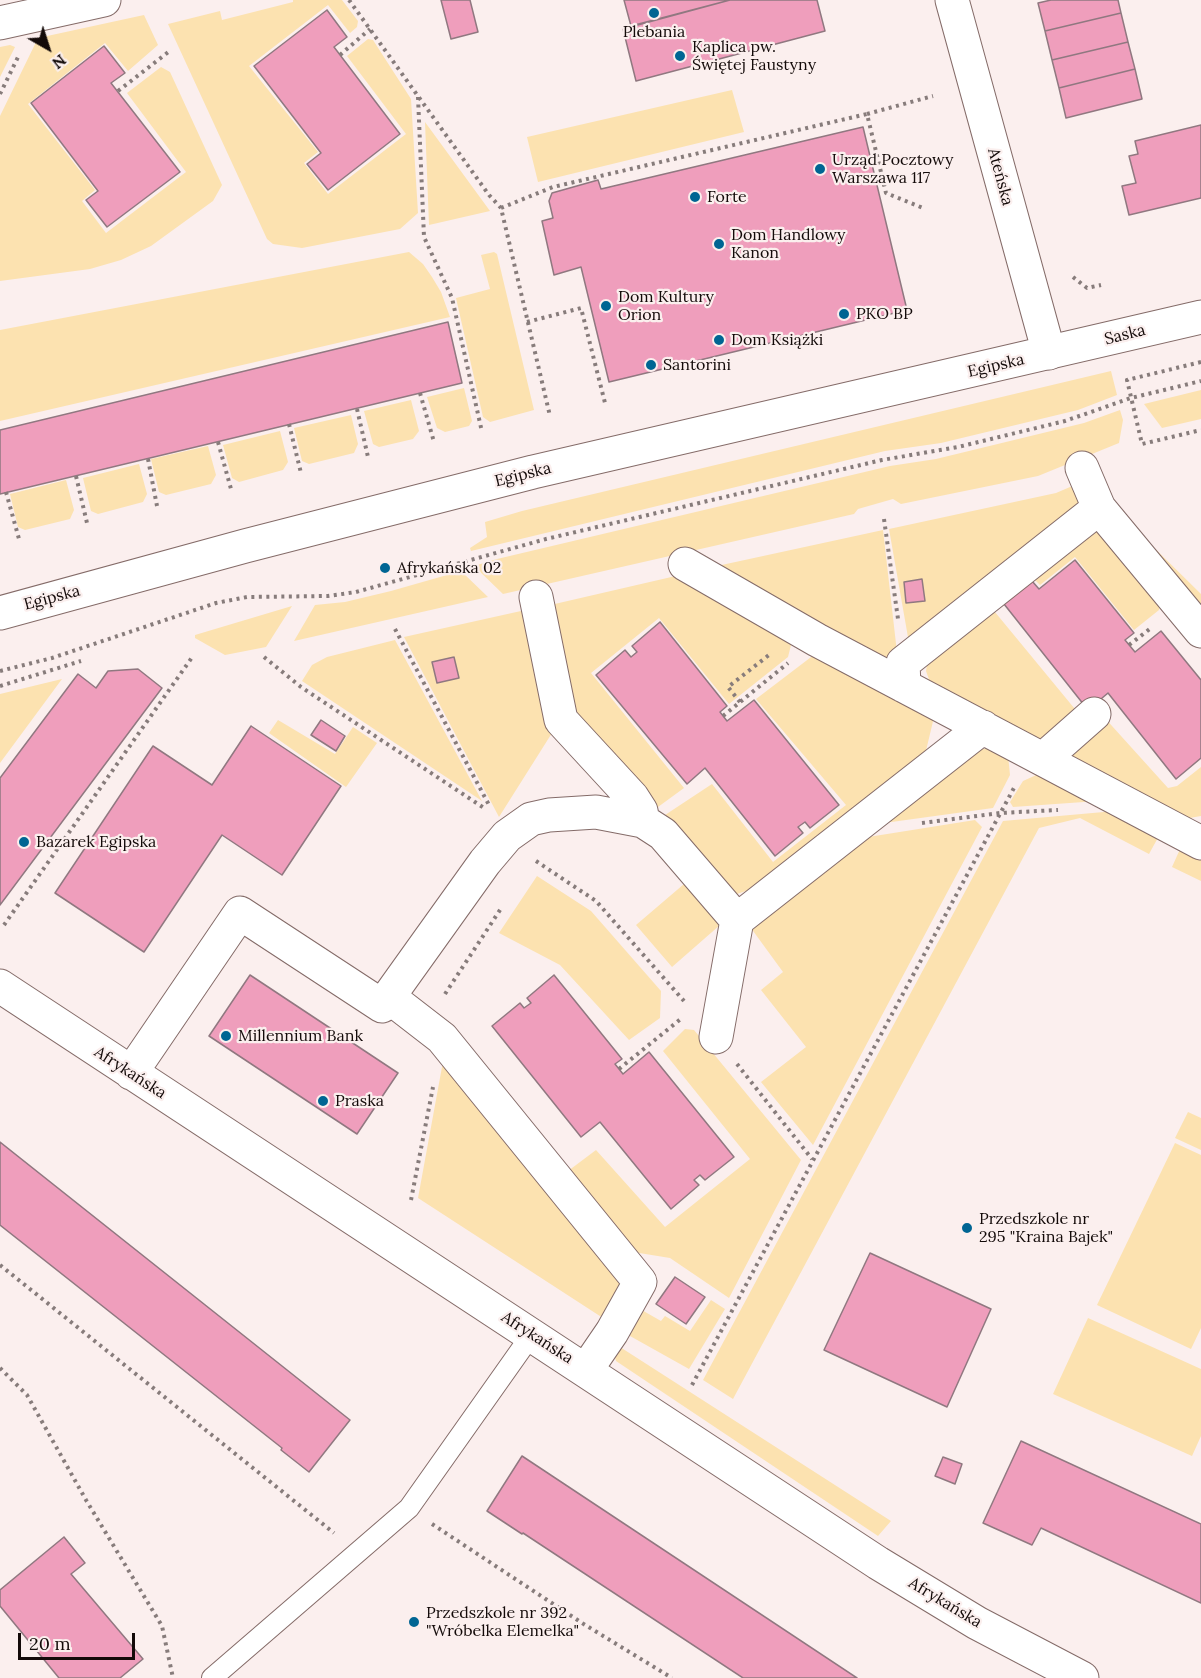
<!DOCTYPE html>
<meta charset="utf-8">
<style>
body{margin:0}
#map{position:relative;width:1201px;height:1678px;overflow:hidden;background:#fbefee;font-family:Lora,serif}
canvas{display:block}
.north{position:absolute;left:18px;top:18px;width:60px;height:60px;-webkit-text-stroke:4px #fbefee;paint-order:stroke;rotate:141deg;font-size:16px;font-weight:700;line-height:24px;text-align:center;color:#130a09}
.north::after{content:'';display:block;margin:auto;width:21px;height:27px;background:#130a09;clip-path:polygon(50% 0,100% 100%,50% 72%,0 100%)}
.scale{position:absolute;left:18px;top:1633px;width:117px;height:27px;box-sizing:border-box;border:3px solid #130a09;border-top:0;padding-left:8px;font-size:18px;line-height:21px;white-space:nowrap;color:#130a09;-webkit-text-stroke:4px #fbefee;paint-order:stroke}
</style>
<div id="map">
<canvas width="1201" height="1678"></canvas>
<div class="north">N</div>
<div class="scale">20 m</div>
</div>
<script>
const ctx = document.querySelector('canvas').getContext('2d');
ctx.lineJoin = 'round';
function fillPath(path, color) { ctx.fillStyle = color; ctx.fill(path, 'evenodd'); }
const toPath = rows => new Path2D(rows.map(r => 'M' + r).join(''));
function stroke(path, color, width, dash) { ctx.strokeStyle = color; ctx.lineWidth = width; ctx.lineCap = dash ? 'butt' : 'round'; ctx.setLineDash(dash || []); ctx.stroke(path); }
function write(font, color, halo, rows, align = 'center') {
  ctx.font = font + ' Lora,serif'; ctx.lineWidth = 4.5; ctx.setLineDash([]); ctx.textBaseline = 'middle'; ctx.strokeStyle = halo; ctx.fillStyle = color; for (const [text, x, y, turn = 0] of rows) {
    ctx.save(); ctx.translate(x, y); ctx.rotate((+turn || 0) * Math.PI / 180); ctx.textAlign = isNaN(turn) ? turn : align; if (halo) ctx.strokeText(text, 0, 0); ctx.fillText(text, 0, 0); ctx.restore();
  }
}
const green = toPath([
 [293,0,342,0,358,21,357,27,350,33,328,5,249,66,318,152,304,163,328,194,406,134,347,56,368,39,373,40,411,99,418,213,400,229,302,248,273,244,267,239,168,24,220,11,222,20,293,2],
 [144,15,158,45,128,71,105,43,28,104,95,190,82,201,106,233,186,172,127,93,161,67,170,72,222,185,213,201,151,246,121,260,90,269,0,281,0,116,38,38],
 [10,45,15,47,0,77,0,47],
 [732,90,744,132,538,182,527,137],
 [425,122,490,211,429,225],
 [409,252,423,264,432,277,441,292,450,317,0,421,0,330],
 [494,252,497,254,534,410,490,422,483,417,456,298,490,289,481,255],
 [1111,371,1117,395,1078,410,941,443,885,451,471,551,470,548,487,537,485,522,522,511],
 [464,388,472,421,469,426,445,432,437,428,427,397],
 [1201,390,1201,419,1162,428,1144,404],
 [411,400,419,431,413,439,379,447,373,444,364,411],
 [1120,410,1123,420,1119,443,1038,476,901,504,893,499,858,509,854,514,503,594,474,566,497,559,890,466,936,459,1084,423],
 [351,415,358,444,354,453,309,464,302,461,294,428],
 [280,431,288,462,283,470,239,482,232,478,223,445],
 [208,446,216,475,211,484,166,495,159,492,151,459],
 [139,464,147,494,143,502,98,514,91,511,83,478],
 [66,480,74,510,70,519,25,530,18,527,10,494],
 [1077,484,1084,506,909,643,889,529,1056,493],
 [1129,523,1201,594,1201,620],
 [1096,524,1161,600,1159,610,1134,630,1075,557,1040,585,1033,578],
 [883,530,899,670,717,566],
 [461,571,488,597,294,641,315,605,345,602,391,591],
 [680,575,792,641,788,657,729,704,659,618,591,673,684,788,658,807,649,805,566,710,546,606],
 [292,606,266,647,225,655,195,638,195,635],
 [990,606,1079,714,1041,740,931,685,926,671,928,659],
 [530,609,552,733,499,817,404,637],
 [395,640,482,801,302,681,312,665,327,657],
 [819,651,935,713,924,759,772,882,737,894,717,891,662,817,712,784,773,862,846,805,756,699],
 [62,679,0,763,0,694],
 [1103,716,1168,788,1177,786,1201,767,1201,816,1184,819,1069,755],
 [278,720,335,754,353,727,377,743,346,787,269,733],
 [999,747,1008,755,1010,775,993,808,877,824,968,751],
 [1043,772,1098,801,1013,807,1010,802,1023,781],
 [1115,811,1160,834,1149,854,1080,818,1039,828,733,1399,703,1380,1003,821],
 [975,820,982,827,813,1145,761,1082,806,1047,761,990,783,972,748,924,862,838],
 [1181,847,1201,857,1201,881,1172,867],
 [537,876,591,911,661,991,660,1018,629,1040,560,965,499,933],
 [684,884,720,925,672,967,636,925],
 [685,1029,694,1030,801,1160,729,1298,670,1258,627,1251,564,1174,596,1150,665,1227,750,1159,663,1051],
 [444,1056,624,1279,606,1320,418,1198],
 [1188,1112,1201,1118,1201,1150,1175,1138],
 [1175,1143,1201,1155,1201,1328,1191,1349,1097,1305],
 [711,1300,725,1309,689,1369,630,1336,627,1325,640,1309,661,1321,665,1316,690,1331],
 [1088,1318,1201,1369,1201,1436,1192,1456,1053,1394],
 [620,1347,891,1521,878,1536,616,1361,614,1354]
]);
const building = toPath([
 [441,0,470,0,478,32,451,39,441,0],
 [624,0,730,0,631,26,624,0],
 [730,0,817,0,825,31,636,81,623,29,730,0],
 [1051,0,1118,0,1121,13,1045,31,1038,3,1051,0],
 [327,10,347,37,334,47,400,134,328,190,307,164,321,153,254,66,327,10],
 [1121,13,1128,42,1052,60,1045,31,1121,13],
 [1128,42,1135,69,1059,88,1052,60,1128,42],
 [104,46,125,73,111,83,180,172,107,227,86,200,98,191,31,103,104,46],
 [1135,69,1142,99,1066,118,1059,88,1135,69],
 [1201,125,1201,198,1129,215,1122,186,1136,183,1129,156,1138,154,1135,141,1201,125],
 [863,127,907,310,609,382,581,267,554,275,542,221,553,218,549,201,552,193,598,180,601,189,863,127],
 [448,322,462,383,0,494,0,430,448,322],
 [1075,560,1134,633,1125,640,1135,652,1161,631,1201,680,1201,758,1176,779,1108,693,1088,710,1004,604,1032,581,1039,589,1075,560],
 [922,579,925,601,906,603,904,582,922,579],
 [660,622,727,706,720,712,727,721,754,700,839,805,810,828,805,822,798,827,803,833,775,856,705,768,687,784,596,675,625,650,631,657,637,652,632,646,660,622],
 [454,657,459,678,437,683,432,662,454,657],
 [138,669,162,688,0,905,0,778,78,674,96,688,108,671,138,669],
 [321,720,345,736,336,751,311,735,321,720],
 [251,726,341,786,282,875,222,835,144,952,55,893,153,746,212,785,251,726],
 [250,975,398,1073,357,1134,209,1036,250,975],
 [554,975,622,1059,615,1064,623,1074,649,1052,734,1157,705,1180,700,1175,694,1180,699,1185,671,1209,600,1122,581,1137,492,1026,520,1003,524,1008,531,1003,527,998,554,975],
 [0,1142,350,1420,309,1472,281,1450,282,1448,0,1225,0,1142],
 [870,1253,991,1309,947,1407,824,1350,870,1253],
 [675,1277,705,1297,686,1324,656,1304,675,1277],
 [1021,1441,1201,1524,1201,1603,1041,1528,1032,1545,983,1523,1021,1441],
 [522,1456,857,1678,743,1678,523,1533,522,1534,487,1511,522,1456],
 [943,1457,962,1464,955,1484,935,1476,943,1457],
 [64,1537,85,1563,71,1574,143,1659,120,1678,59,1678,0,1606,0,1590,64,1537]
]);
const path = toPath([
 [349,0,489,195,501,208,550,416],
 [340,55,370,29],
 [118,91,171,50],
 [0,94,18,57],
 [418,97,424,237,452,298,482,432],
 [867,114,933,96],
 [501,208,553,187,867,114,886,193,923,208],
 [1073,277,1087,288,1101,285],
 [527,322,581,308,605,403],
 [1201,362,1127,380,1142,444,1201,430],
 [420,393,434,442],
 [357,409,368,457],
 [289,424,301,473],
 [218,442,231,489],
 [148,459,157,506],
 [76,476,87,523],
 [6,492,19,539],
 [884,519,898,619],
 [395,629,489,805],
 [1129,645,1151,628],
 [264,657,301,687,484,808],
 [0,671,52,658,216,603,247,597,328,596,356,592,546,539,882,460,958,447,1065,421,1131,398,1201,381],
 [0,686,81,661],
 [740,702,728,687,769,655],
 [723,716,788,663],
 [922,823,1000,813,1058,810],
 [536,861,596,901,684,1001],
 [4,925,193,656],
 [445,994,502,907],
 [737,1064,812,1159],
 [619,1069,682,1018],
 [411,1200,433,1087],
 [0,1265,334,1533],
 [0,1368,27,1395,86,1500,162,1626,173,1678],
 [692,1385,1015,786],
 [432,1524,582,1623,672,1678]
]);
const service = toPath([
 [212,1678,409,1508,532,1334]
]);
const minor = toPath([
 [952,0,1049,353],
 [0,23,104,0],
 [1099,508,1201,631],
 [685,564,817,640,1201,843],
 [536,597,561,720,632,797,641,811,643,821],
 [904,686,903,663,1099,508,1082,468],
 [1043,759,1094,714],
 [0,986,878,1563,977,1623,1082,1678],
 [389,997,442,1038,640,1282,612,1332,586,1370],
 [716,1037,737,920,983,727],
 [131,1073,240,913,382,1006,485,862,507,836,531,819,549,815,596,812,643,821,663,834,737,920]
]);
const tertiary = toPath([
 [0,613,245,546,533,472,1201,317]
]);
const markers = [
 [654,13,6,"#006593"],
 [680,56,6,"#006593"],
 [820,169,6,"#006593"],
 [695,197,6,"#006593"],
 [719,244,6,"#006593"],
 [606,306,6,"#006593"],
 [844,314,6,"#006593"],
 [719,340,6,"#006593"],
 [651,365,6,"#006593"],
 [385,568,6,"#006593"],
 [24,842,6,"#006593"],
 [226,1036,6,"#006593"],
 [323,1101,6,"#006593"],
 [967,1228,6,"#006593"],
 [414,1622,6,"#006593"]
];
const poiNames = [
 ["Plebania",654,32,"center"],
 ["Kaplica pw.",692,47],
 ["Świętej Faustyny",692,65],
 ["Urząd Pocztowy",832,160],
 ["Warszawa 117",832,178],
 ["Forte",707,197],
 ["Dom Handlowy",731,235],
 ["Kanon",731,253],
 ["Dom Kultury",618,297],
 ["Orion",618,315],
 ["PKO BP",856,314],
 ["Dom Książki",731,340],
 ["Santorini",663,365],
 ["Afrykańska 02",397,568],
 ["Bazarek Egipska",36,842],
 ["Millennium Bank",238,1036],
 ["Praska",335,1101],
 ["Przedszkole nr",979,1219],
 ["295 \"Kraina Bajek\"",979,1237],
 ["Przedszkole nr 392",426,1613],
 ["\"Wróbelka Elemelka\"",426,1631]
];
const streetNames = [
 ["Ateńska",1000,177,75],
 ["Saska",1125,335,-14],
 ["Egipska",996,366,-13],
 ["Egipska",523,475,-14],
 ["Egipska",52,598,-15],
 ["Afrykańska",130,1073,33],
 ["Afrykańska",537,1338,33],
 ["Afrykańska",945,1603,31]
];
fillPath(green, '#fce2b0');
fillPath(building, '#ef9ebc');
stroke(building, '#907880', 1.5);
stroke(service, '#846b68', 22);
stroke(minor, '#846b68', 35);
stroke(tertiary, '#846b68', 35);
stroke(path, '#877c7b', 4, [3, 4.5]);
stroke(service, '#fff', 20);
stroke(minor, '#fff', 33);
stroke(tertiary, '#fff', 33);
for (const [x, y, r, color] of markers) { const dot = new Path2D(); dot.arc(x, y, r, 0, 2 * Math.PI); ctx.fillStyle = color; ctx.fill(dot); stroke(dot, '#fbefee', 2); }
write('16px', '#130a09', '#fbefee', poiNames, 'left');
write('16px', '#130a09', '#fbefee', streetNames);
</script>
